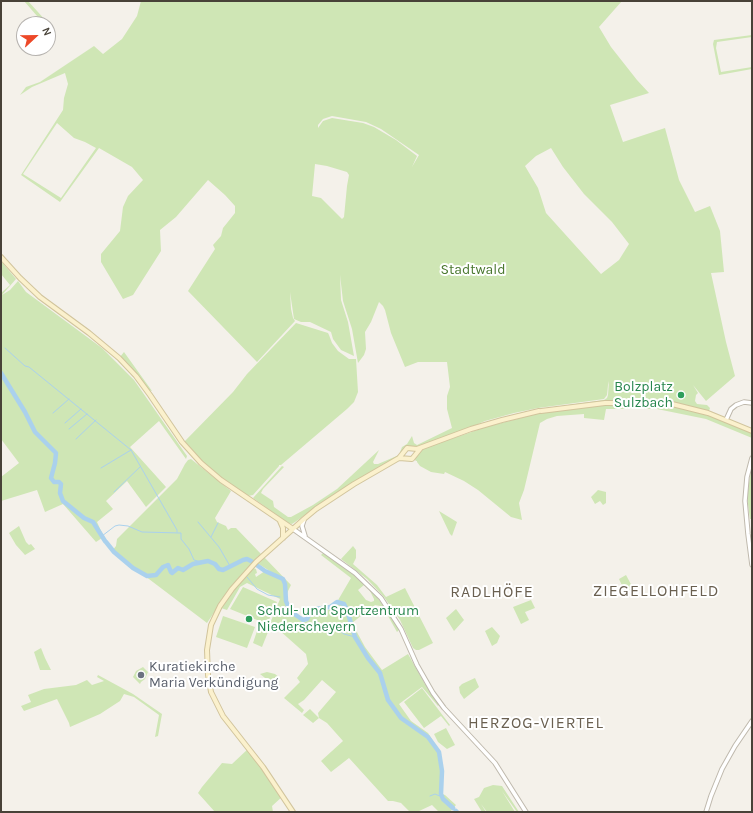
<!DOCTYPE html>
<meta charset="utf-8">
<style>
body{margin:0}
#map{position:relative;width:753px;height:813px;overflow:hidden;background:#f4f1ea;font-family:Karla,sans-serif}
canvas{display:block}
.frame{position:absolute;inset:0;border:2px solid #484238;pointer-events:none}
.north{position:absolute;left:16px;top:16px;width:40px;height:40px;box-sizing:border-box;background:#fff;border:1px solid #b6b3af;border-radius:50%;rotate:68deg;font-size:11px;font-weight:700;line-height:16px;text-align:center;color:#484238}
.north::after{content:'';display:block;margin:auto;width:14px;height:18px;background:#ed4828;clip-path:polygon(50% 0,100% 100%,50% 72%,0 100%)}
</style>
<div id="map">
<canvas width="753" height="813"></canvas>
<div class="frame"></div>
<div class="north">N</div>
</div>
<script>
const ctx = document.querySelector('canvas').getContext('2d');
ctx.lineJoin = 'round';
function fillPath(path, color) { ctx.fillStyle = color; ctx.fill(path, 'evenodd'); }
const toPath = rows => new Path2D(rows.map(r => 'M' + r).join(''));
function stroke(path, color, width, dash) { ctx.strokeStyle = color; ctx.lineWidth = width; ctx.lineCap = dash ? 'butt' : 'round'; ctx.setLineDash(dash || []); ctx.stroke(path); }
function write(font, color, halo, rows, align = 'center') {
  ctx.font = font + ' Karla,sans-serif'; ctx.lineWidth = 4; ctx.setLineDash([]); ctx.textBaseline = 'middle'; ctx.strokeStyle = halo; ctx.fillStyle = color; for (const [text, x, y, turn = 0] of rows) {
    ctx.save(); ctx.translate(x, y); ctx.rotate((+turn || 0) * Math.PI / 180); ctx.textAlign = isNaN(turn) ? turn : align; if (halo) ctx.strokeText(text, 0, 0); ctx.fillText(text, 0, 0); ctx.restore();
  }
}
const green = toPath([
 [24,1,28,1,47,22,46,24,44,24],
 [141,1,622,1,599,27,611,47,637,80,649,93,610,105,623,142,665,128,679,180,695,212,710,206,720,231,724,272,711,273,726,342,735,376,706,401,693,385,698,393,696,395,695,401,697,404,707,405,710,408,709,411,671,403,605,402,580,404,539,410,473,426,417,448,406,447,399,456,350,484,295,522,292,524,288,523,253,498,282,466,284,467,263,489,261,493,273,501,274,507,288,517,291,517,313,505,337,489,379,450,373,462,374,464,378,464,399,455,402,447,407,444,412,436,414,443,417,445,452,428,447,409,447,396,450,387,447,362,418,362,405,367,391,333,385,310,383,306,379,302,371,322,365,332,366,349,364,355,358,363,352,329,343,301,340,275,341,300,348,322,354,356,341,350,333,339,331,332,310,322,301,322,294,319,290,292,291,309,293,318,295,321,257,362,188,291,215,249,213,245,221,236,223,228,235,213,235,206,225,195,208,180,176,217,160,230,161,251,133,295,123,299,101,262,101,254,120,231,123,207,128,196,143,180,132,167,99,148,60,202,21,175,63,110,64,98,68,84,65,73,32,87,20,95,26,87,40,82,94,46,103,54,122,39,137,16],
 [332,116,366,122,381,129,419,155,412,167,417,156,396,140,374,127,363,123,332,118,323,121,318,128,318,125,323,119],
 [57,123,74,138,85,142,96,148,61,198,23,174],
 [551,148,563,167,584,194,612,222,629,244,619,260,601,274,546,213,538,188,525,166,536,156],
 [315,164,327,166,347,172,349,175,347,186,344,217,342,219,321,198,312,196],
 [609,381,608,395,607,398,604,400,539,409,476,425,485,421,514,413,538,408,604,399,607,395,608,385],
 [752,35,752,37,717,42,716,48,721,72,752,67,752,69,719,75,713,44,714,40],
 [1,261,16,279,2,295,10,290,18,281,26,292,41,303,102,348,134,380,187,456,186,459,159,421,130,447,166,487,146,507,127,481,106,501,113,509,97,522,102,533,102,538,96,542,63,504,45,512,37,490,1,501,1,477,19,463,1,439,1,298,2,295,1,296,1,293,10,285,1,274],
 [296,323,328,333,329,335,332,343,338,351,349,359,356,359,358,392,354,402,347,409,281,465,279,465,279,466,253,495,248,496,211,470,201,462,184,442,233,392,247,374],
 [124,352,152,391,148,390,120,357],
 [606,405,664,405,679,407,719,419,752,433,752,438,706,419,657,409,606,409,604,420,584,418,584,414,557,416,547,419,540,423,524,490,519,503,522,520,511,517,478,490,464,481,445,472,444,474,431,472,420,466,417,462,417,461,416,461,415,460,417,453,422,449,486,427,544,412],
 [191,459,231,491,215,518,217,522,226,526,228,530,231,528,236,528,261,554,233,584,207,623,112,551,116,546,117,539,177,479,185,464,188,460],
 [752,463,752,519,750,519,747,497],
 [598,490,606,492,606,503,603,505,600,501,595,504,591,497],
 [439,511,457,522,452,536,450,534],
 [19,526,26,542,29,545,31,544,35,549,25,555,16,545,9,533],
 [353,546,356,550,356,558,353,564,377,585,386,597,405,588,433,643,419,650,416,650,413,648,400,620,384,597,367,579,341,559],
 [324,552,355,574,354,575,368,588,364,585,358,590,366,600,371,602,374,601,374,599,369,589,372,590,390,615,399,630,397,632,388,616,380,606,375,605,352,623,365,647,382,670,408,654,425,684,440,704,438,706,422,687,399,704,411,721,428,733,441,753,442,794,445,795,456,805,450,812,439,812,432,805,417,812,410,812,401,803,393,801,388,801,349,758,331,772,321,761,343,741,327,723,319,718,313,723,303,715,310,709,319,718,318,713,336,692,322,680,304,700,298,704,304,710,302,713,284,698,300,682,297,678,308,664,306,654,279,630,269,626,280,599,247,583,240,587,227,610,221,608,230,594,253,568,256,569,257,573,255,574,256,577,265,571,282,579,285,585,285,600,288,610,289,612,291,610,292,614,300,620,306,622,311,615,317,611,324,609,329,610,334,607,351,578,321,555],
 [264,557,291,585,288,591,287,595,286,584,284,580,257,563],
 [626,575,633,588,625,592,619,579],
 [243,587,277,602,267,624,230,609],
 [531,600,535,608,525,612,529,620,521,624,513,607],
 [456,609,464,620,454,631,446,618],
 [223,616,255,627,247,648,216,637],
 [492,627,500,636,497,643,492,646,485,631],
 [258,628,268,632,262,647,253,643],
 [41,648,45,658,51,670,40,670,34,652],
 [143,667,148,672,145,679,141,682,140,684,133,677,136,671],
 [267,672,275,674,280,678,274,685,260,674],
 [98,675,133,694,162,714,158,736,155,737,159,715,134,697,124,694,120,701,100,714,70,727,69,723,57,699,24,711,21,706,31,702,28,695,44,689,76,685,87,680,92,685,104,681,97,677],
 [475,678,479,687,464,699,460,693,459,687,462,684],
 [422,688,450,725,449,726,441,716,424,728,404,702],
 [446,728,455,745,447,749,438,742,434,734],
 [249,748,283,796,272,806,273,812,215,812,198,793,202,787,222,763,232,764],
 [493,785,502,786,519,812,517,812,502,791,515,812,487,812,481,804,486,812,482,812,474,799,479,797,484,788]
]);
const stream = toPath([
 [5,348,25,366,29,367,131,450,177,530,177,532],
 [53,413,69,399],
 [65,423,81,409],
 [69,429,87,414],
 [76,439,96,420],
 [101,468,131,450],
 [114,492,140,467],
 [198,522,219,547,230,566],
 [102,536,115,526,119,525,128,526,142,532,181,533,181,539,189,549,194,560,201,562],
 [211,537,218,523],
 [247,577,257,589,268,595,280,597],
 [331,625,344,634,355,637],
 [430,796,435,794,442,797]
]);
const river = toPath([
 [1,373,25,412,35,432,56,453,55,463,51,478,54,482,59,482,61,484,60,493,63,501,84,518,93,522,105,541],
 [106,542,114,552,133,568,147,576,156,575,163,567,168,565,171,572,172,573,178,568,183,570,193,564,208,561,215,564,219,569,223,570,243,560,247,559,251,561,265,571,283,579,285,584,286,601,290,611,303,620,307,619,310,613,315,609,330,607,337,602,344,604,347,610,355,637,368,658,380,673,388,700,401,718,428,737,439,752,442,771,441,794,443,799,453,808],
 [456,811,457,812]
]);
const tertiary = toPath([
 [726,420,731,409,736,405,744,402,752,403],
 [752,458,747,477,745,501,748,534,752,565],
 [304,520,302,526,305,536],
 [293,529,355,573,381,598,401,629,417,665,433,693,444,708,495,763,526,812],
 [706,812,711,796,722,769,735,746,752,721]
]);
const secondary = toPath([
 [1,257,20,278,40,297,89,333,119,358,136,376,150,395,182,442,201,463,221,480,293,529],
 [541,411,605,403,652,403,672,404,708,413,752,431],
 [399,458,412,459,420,449],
 [280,521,283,528,283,538],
 [293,812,263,767,223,716,211,692,208,675,207,650,211,625,220,606,232,589,256,562,304,519,316,509,354,484,399,458,407,448,417,449,471,429,502,420,539,411]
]);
const markers = [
 [681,395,4,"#2e9e5b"],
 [249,619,4,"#2e9e5b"],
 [141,675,4,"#6b7280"]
];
const parkNames = [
 ["Stadtwald",473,270]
];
const leisureNames = [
 ["Bolzplatz",673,387],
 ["Sulzbach",673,403],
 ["Schul- und Sportzentrum",257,611,"left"],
 ["Niederscheyern",257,627,"left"]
];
const worshipNames = [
 ["Kuratiekirche",149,667],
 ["Maria Verkündigung",149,683]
];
const quarterNames = [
 ["ZIEGELLOHFELD",656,591],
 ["RADLHÖFE",492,592],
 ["HERZOG-VIERTEL",536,723]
];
fillPath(green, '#cfe6b5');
stroke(stream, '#aad1ed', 1);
stroke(river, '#aad1ed', 4.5);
stroke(tertiary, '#bfb9ad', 5.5);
stroke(secondary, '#d1c49c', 6);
stroke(tertiary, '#fff', 3.5);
stroke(secondary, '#fbf1cd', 4);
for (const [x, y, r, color] of markers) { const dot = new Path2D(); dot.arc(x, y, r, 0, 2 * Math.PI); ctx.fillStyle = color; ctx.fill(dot); stroke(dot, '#fff', 1.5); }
write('14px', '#49772e', '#fff', parkNames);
write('14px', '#27864d', '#fff', leisureNames, 'right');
write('14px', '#5b616d', '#fff', worshipNames, 'left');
ctx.letterSpacing = '1px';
write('16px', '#6a6050', '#fff', quarterNames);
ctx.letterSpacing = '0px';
</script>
